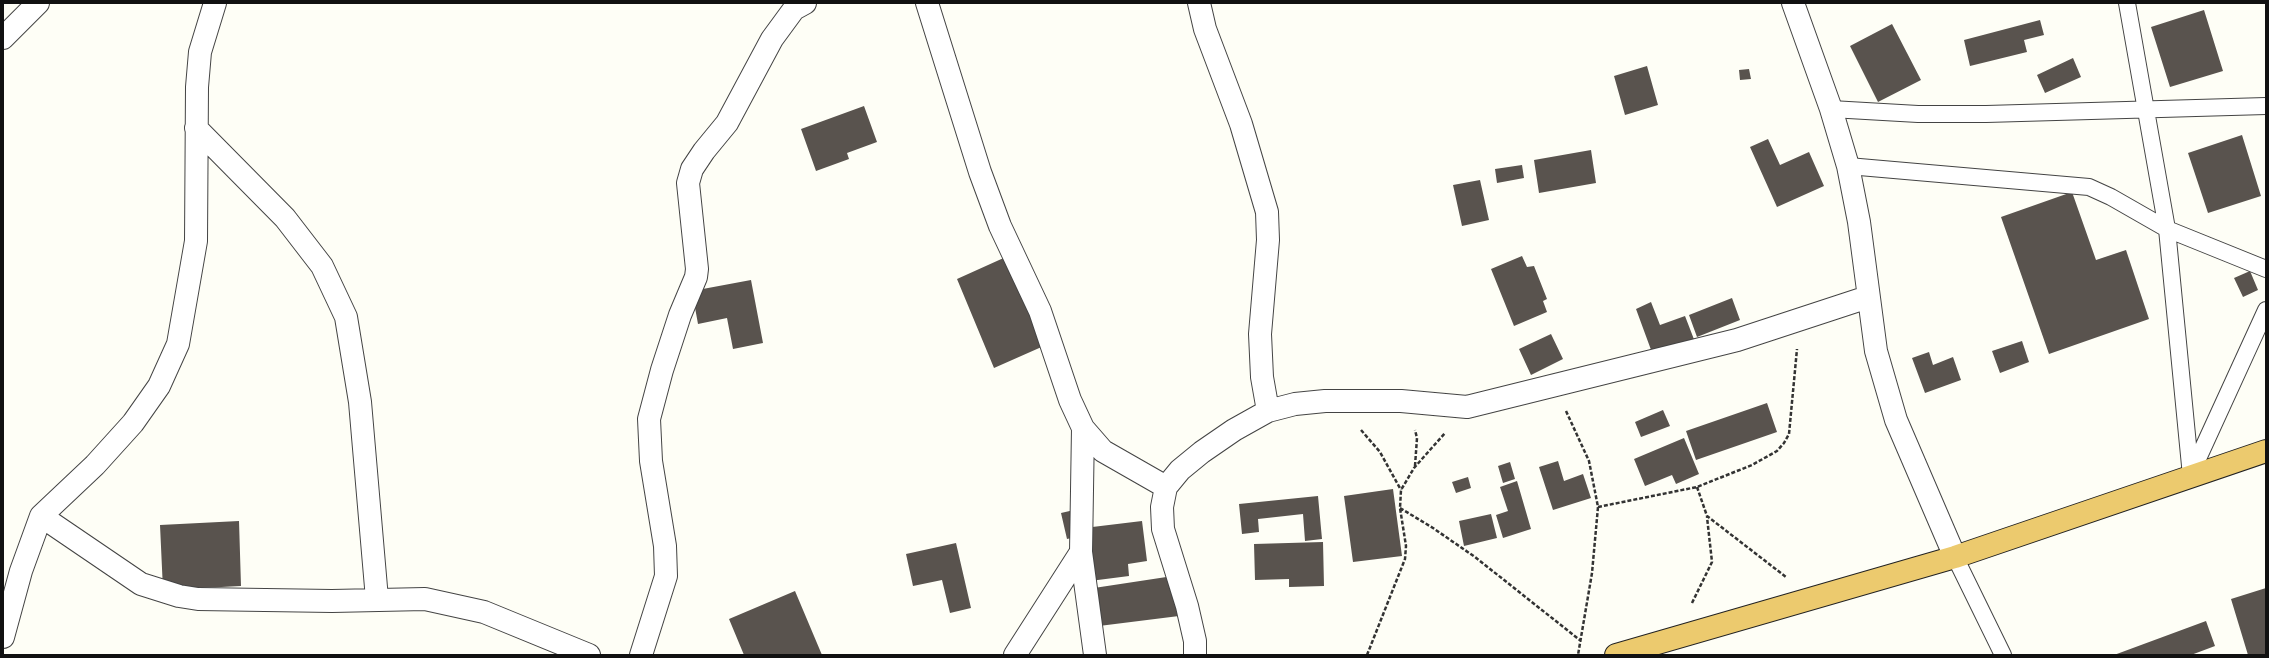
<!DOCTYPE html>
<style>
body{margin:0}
#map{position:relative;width:2269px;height:658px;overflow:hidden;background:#fefef6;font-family:"IBM Plex Serif",serif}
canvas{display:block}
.frame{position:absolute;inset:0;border:4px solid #111;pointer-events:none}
</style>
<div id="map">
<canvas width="2269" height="658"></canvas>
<div class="frame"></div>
</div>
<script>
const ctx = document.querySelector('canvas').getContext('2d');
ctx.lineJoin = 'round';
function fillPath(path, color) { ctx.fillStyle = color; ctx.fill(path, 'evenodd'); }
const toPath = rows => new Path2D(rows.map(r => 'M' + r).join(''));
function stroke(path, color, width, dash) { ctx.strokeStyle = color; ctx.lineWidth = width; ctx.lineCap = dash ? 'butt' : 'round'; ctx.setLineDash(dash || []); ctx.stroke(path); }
const building = toPath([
 [2204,10,2223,71,2170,87,2151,27],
 [2040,20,2044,35,2024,40,2027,52,1970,66,1964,40],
 [1892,24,1921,80,1878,102,1850,46],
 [2073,58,2081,77,2045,93,2037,75],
 [1647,66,1658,105,1625,115,1614,76],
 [1749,69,1751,79,1740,80,1739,70],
 [864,106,877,142,847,153,849,159,816,171,801,129],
 [2242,135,2261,196,2208,213,2188,153],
 [1768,139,1780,165,1809,152,1824,186,1777,207,1750,147],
 [1591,150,1596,183,1539,193,1534,160],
 [1522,165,1524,178,1497,183,1495,169],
 [1480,180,1489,220,1462,226,1453,185],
 [2072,192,2096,260,2126,250,2149,319,2049,354,2001,217],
 [1008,256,1046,345,994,368,957,279],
 [1522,256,1527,267,1534,266,1547,299,1543,301,1547,312,1514,326,1491,269],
 [2250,271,2258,290,2243,297,2234,278],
 [751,280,763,343,733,349,727,318,698,324,692,291],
 [1732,298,1740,320,1697,337,1689,315],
 [1651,302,1660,325,1685,316,1695,342,1654,358,1636,309],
 [1551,334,1563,359,1531,375,1519,349],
 [2022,341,2029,362,2000,373,1992,351],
 [1929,352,1933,365,1953,357,1961,380,1925,393,1912,358],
 [1767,403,1777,432,1696,460,1686,431],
 [1663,410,1670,426,1641,437,1635,422],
 [1684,438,1699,474,1676,484,1672,475,1645,486,1634,459],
 [1558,461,1564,481,1583,474,1591,498,1553,510,1539,467],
 [1510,462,1515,479,1503,483,1498,466],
 [1468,477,1471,488,1456,493,1452,482],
 [1517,481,1531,529,1503,538,1496,515,1508,511,1500,487],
 [1393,489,1402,556,1353,562,1344,496],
 [1318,496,1322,539,1305,541,1303,514,1258,519,1259,532,1242,534,1239,504],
 [1074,510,1080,536,1067,539,1061,513],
 [1491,514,1497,538,1464,546,1459,521],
 [239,521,241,586,163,590,160,525],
 [1142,521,1147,561,1128,564,1129,576,1090,581,1084,528],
 [1323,542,1324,586,1289,587,1289,579,1255,580,1254,544],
 [956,543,971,608,950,613,942,580,913,586,906,554],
 [1173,576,1179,616,1099,626,1094,588],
 [2266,588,2266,655,2248,655,2231,599],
 [795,591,822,655,744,655,729,619],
 [2206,621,2215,646,2191,655,2114,655]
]);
const path = toPath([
 [1566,411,1589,461,1598,507,1592,573,1578,655],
 [1361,430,1380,452,1401,490],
 [1415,466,1417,438,1415,430],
 [1697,487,1707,516,1786,577],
 [1598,507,1697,487,1752,465,1777,451,1784,443,1789,434,1797,349],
 [1400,508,1433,528,1475,557,1581,641],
 [1692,603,1712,562,1707,517],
 [1367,655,1405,559,1406,546,1400,508,1401,490,1414,468,1445,433]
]);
const service = toPath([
 [2127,3,2167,229,2191,476],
 [1831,109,1918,114,1986,114,2266,106],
 [1848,166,2089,187,2111,197,2167,229,2266,269],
 [2191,474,2266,310],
 [1955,557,2003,655]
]);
const minor = toPath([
 [927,3,980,172,1000,226,1040,311,1070,400,1083,428,1103,451,1166,487],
 [1199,3,1205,29,1241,124,1267,212,1268,240,1260,334,1262,377,1268,411],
 [1793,3,1831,109,1848,166,1859,222,1876,351,1896,420,1955,557],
 [3,38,38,3],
 [196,128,285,218,322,266,346,317,360,402,377,599],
 [1083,428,1081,552,1095,655],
 [41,516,141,584,179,596,198,599,332,601,425,599,484,612,589,655],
 [3,637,21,571,41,516,95,465,133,423,159,386,178,344,196,241,197,87,200,52,215,3],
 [641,655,666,576,665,546,651,461,649,419,662,370,680,315,696,277,697,269,688,183,692,169,704,151,727,123,772,39,794,9,805,3],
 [1015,655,1081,552],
 [1195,655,1195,641,1187,606,1163,529,1162,507,1166,487,1180,470,1202,452,1234,430,1268,411,1295,404,1325,401,1401,401,1467,407,1737,340,1868,297]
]);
const trunk = toPath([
 [1616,655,1955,557,2266,451]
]);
fillPath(building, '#59534e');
stroke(service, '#444', 18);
stroke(minor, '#444', 24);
stroke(trunk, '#222', 24);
stroke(path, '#333', 2.5, [4, 2]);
stroke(service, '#fff', 16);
stroke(minor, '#fff', 22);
stroke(trunk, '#ecca6e', 22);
</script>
